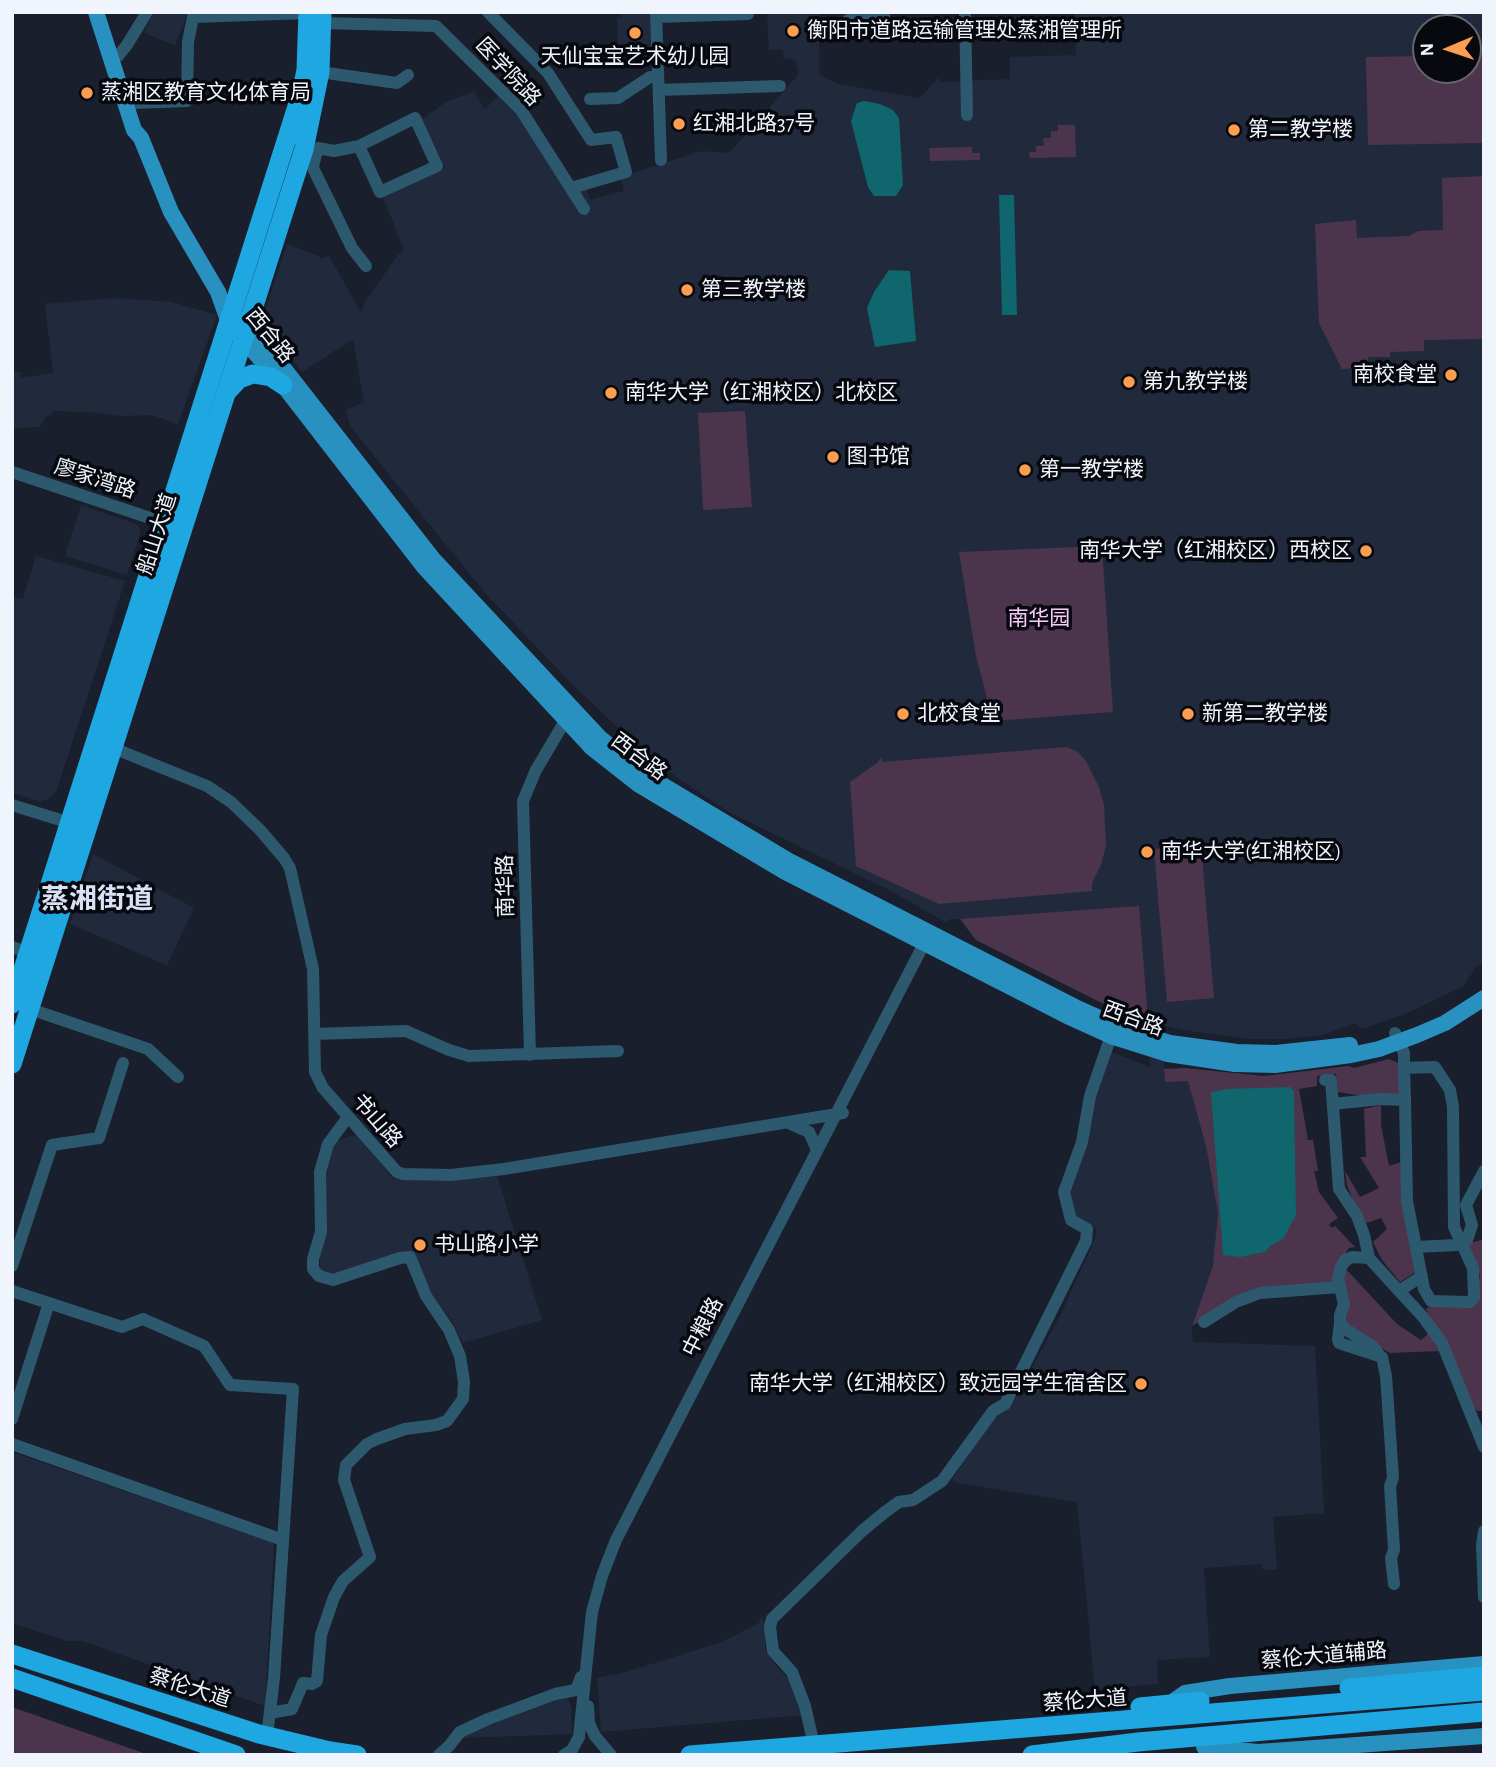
<!DOCTYPE html>
<meta charset="utf-8">
<style>
body{margin:0}
#map{position:relative;width:1496px;height:1767px;overflow:hidden;background:#191f2d;font-family:"Alegreya Sans",sans-serif}
canvas{display:block}
.frame{position:absolute;inset:0;border:14px solid #eff4fd;pointer-events:none}
.north{position:absolute;left:1412px;top:14px;width:70px;height:70px;box-sizing:border-box;background:#07090f;border:2px solid #64676e;border-radius:50%;rotate:268deg;font-size:19px;font-weight:700;line-height:28px;text-align:center;color:#eff4fd}
.north::after{content:'';display:block;margin:auto;width:24px;height:32px;background:#fb9e50;clip-path:polygon(50% 0,100% 100%,50% 72%,0 100%)}
</style>
<div id="map">
<canvas width="1496" height="1767"></canvas>
<div class="frame"></div>
<div class="north">N</div>
</div>
<script>
const ctx = document.querySelector('canvas').getContext('2d');
ctx.lineJoin = 'round';
function fillPath(path, color) { ctx.fillStyle = color; ctx.fill(path, 'evenodd'); }
const toPath = rows => new Path2D(rows.map(r => 'M' + r).join(''));
function stroke(path, color, width, dash) { ctx.strokeStyle = color; ctx.lineWidth = width; ctx.lineCap = dash ? 'butt' : 'round'; ctx.setLineDash(dash || []); ctx.stroke(path); }
function write(font, color, halo, rows, align = 'center') {
  ctx.font = font + ' "Alegreya Sans","Noto Sans SC",sans-serif'; ctx.lineWidth = 7; ctx.setLineDash([]); ctx.textBaseline = 'middle'; ctx.strokeStyle = halo; ctx.fillStyle = color; for (const [text, x, y, turn = 0] of rows) {
    ctx.save(); ctx.translate(x, y); ctx.rotate((+turn || 0) * Math.PI / 180); ctx.textAlign = isNaN(turn) ? turn : align; if (halo) ctx.strokeText(text, 0, 0); ctx.fillText(text, 0, 0); ctx.restore();
  }
}
const built = toPath([
 [154,12,188,12,175,45,144,33],
 [621,12,652,12,653,47,618,48,617,18,621,18],
 [767,12,819,12,819,74,838,84,920,98,939,77,940,82,1010,79,1010,57,1076,55,1074,12,1484,12,1484,962,1477,966,1463,986,1412,1011,1362,1029,1355,1023,1323,1035,1285,1039,1251,1039,1182,1030,1162,1025,1165,1081,1188,1080,1206,1146,1218,1213,1214,1266,1192,1326,1193,1342,1315,1346,1324,1513,1273,1517,1277,1569,1263,1570,1261,1564,1204,1568,1210,1657,1157,1660,1158,1684,1095,1689,1077,1502,958,1483,952,1480,992,1420,1009,1408,1017,1396,1062,1312,1096,1236,1096,1228,1073,1217,1068,1194,1108,1051,1150,1067,1148,1020,1124,1014,976,940,960,919,950,919,945,922,891,891,729,812,654,762,573,685,485,593,350,426,346,410,364,402,353,339,302,372,272,336,265,321,265,311,287,244,319,256,321,259,329,256,361,312,365,302,398,255,404,250,383,197,445,168,422,119,448,101,474,92,485,109,500,95,518,113,569,192,586,187,590,200,624,191,620,177,702,151,725,153,732,150,799,74,795,60,784,58,783,50,769,50],
 [1426,28,1468,28,1468,70,1426,70],
 [114,298,171,302,217,315,178,424,152,415,121,416,88,412,55,411,45,418,40,427,12,428,12,372,20,372,21,378,53,373,45,304],
 [81,505,136,524,140,528,140,533,127,575,65,556],
 [36,556,125,581,56,792,46,800,39,801,12,793,12,596,23,599],
 [93,854,194,908,167,965,70,924],
 [358,1134,393,1179,443,1181,497,1176,542,1320,463,1343,453,1323,427,1288,412,1253,339,1274,325,1273,321,1270,319,1256,324,1174,335,1141],
 [12,1452,274,1543,265,1706,83,1641,67,1641,12,1623],
 [761,1616,765,1623,765,1649,771,1660,792,1683,804,1715,601,1732,597,1678,626,1672,722,1642,759,1623],
 [566,1694,571,1706,572,1734,460,1738,480,1728]
]);
const green = toPath([
 [1468,55,1484,55,1484,143,1368,145,1366,57,1426,56,1426,70,1468,70],
 [1058,125,1075,125,1076,157,1030,158,1029,152,1036,152,1036,146,1044,146,1043,138,1051,138,1051,131,1058,131],
 [972,147,972,153,980,153,980,160,930,161,929,148],
 [1484,176,1484,339,1424,340,1424,351,1390,352,1390,357,1368,357,1368,368,1342,369,1319,323,1315,224,1356,220,1357,238,1409,236,1418,231,1443,230,1442,178],
 [745,411,752,507,703,510,698,413],
 [1102,546,1113,712,993,721,976,656,959,552],
 [1067,747,1078,752,1086,761,1099,787,1104,805,1106,845,1101,865,1092,883,1092,891,939,904,856,866,850,782,877,763,881,757,882,762],
 [1201,845,1214,998,1167,1002,1154,849],
 [1139,906,1148,1020,1124,1014,976,940,960,919],
 [1389,1059,1399,1063,1399,1096,1357,1095,1338,1092,1336,1074,1317,1076,1317,1086,1299,1089,1308,1140,1313,1140,1318,1171,1314,1171,1319,1192,1338,1218,1329,1224,1332,1228,1335,1226,1355,1247,1349,1248,1345,1254,1334,1283,1235,1299,1192,1326,1213,1266,1218,1213,1206,1146,1188,1081,1165,1082,1164,1069,1185,1068,1264,1076,1348,1066,1354,1068],
 [1381,1105,1381,1125,1389,1166,1401,1162,1417,1271,1400,1282,1382,1260,1373,1242,1387,1229,1381,1218,1367,1223,1359,1215,1347,1185,1345,1171,1360,1197,1379,1188,1360,1157,1366,1157,1364,1109],
 [1484,1239,1484,1411,1478,1411,1474,1409,1426,1309,1434,1304,1477,1301,1480,1275,1467,1244],
 [1353,1263,1346,1269,1397,1324,1421,1340,1430,1332,1440,1351,1390,1353,1346,1327,1343,1266],
 [12,1707,149,1755,12,1755]
]);
const water = toPath([
 [864,101,880,104,893,110,899,118,903,185,896,196,874,196,868,187,851,121,857,103],
 [999,195,1014,195,1017,315,1002,315],
 [889,270,910,271,916,341,875,347,867,308,874,292],
 [1290,1087,1294,1091,1294,1096,1296,1215,1283,1239,1271,1245,1265,1252,1240,1257,1223,1255,1211,1092,1228,1089]
]);
const minor = toPath([
 [488,12,548,73,591,140,616,137,626,172,571,188],
 [656,12,661,160],
 [965,12,967,115],
 [656,17,748,14],
 [848,20,884,19,884,12],
 [323,23,436,26,521,110,584,209],
 [110,60,118,56,127,45,147,12],
 [320,72,397,83,408,75],
 [659,90,780,86],
 [590,99,618,98,650,77,658,77],
 [134,103,187,101,188,42,193,17,308,13],
 [301,159,314,162,318,148,334,151,359,146,415,118,437,166,380,192,359,146],
 [314,162,313,168,352,248,366,266],
 [12,472,165,523],
 [113,748,207,786,231,802,260,830,284,858,290,868,313,969,315,1072,323,1088,397,1172,403,1174,451,1175,504,1169,843,1113],
 [12,805,70,823],
 [12,947,29,953],
 [30,1009,148,1049,178,1077],
 [1395,1033,1404,1053,1404,1068,1405,1100,1407,1201,1424,1289,1431,1301,1470,1302,1474,1297,1473,1268,1454,1227,1453,1107,1450,1090,1435,1067,1404,1068],
 [315,1034,406,1031,449,1050,469,1056,618,1051],
 [530,1055,523,801,536,770,562,726],
 [1325,1080,1331,1080,1339,1189,1357,1216,1364,1235,1369,1258,1399,1291],
 [1333,1104,1380,1099,1405,1100],
 [791,1124,809,1132,817,1150],
 [1416,1247,1456,1245,1467,1240,1472,1225,1466,1205,1484,1171],
 [1369,1258,1352,1257,1345,1260,1341,1267,1338,1279,1344,1304,1340,1315,1340,1323,1345,1329,1372,1346,1378,1353],
 [12,1266,52,1145,99,1138,123,1063],
 [1422,1276,1399,1291,1423,1317,1442,1343,1484,1447],
 [12,1291,122,1327,143,1319,204,1346,230,1385,293,1389,274,1678,267,1736],
 [1204,1322,1236,1302,1260,1293,1340,1287],
 [1340,1323,1338,1339,1339,1343,1382,1357,1386,1376,1393,1478,1390,1486,1394,1550,1391,1558,1394,1584],
 [12,1419,49,1303],
 [12,1444,283,1540],
 [1484,1531,1482,1545,1484,1597],
 [588,1706,589,1723,595,1736,611,1755],
 [270,1713,292,1709,303,1683,312,1684,317,1681,321,1635,334,1597,343,1581,370,1557,344,1480,346,1465,367,1444,377,1439,405,1429,436,1425,447,1421,463,1399,464,1382,460,1356,449,1330,426,1296,410,1257,400,1258,333,1280,319,1276,313,1269,313,1259,321,1232,320,1172,328,1144,348,1117],
 [814,1745,805,1706,792,1672,773,1651,770,1627,772,1619,862,1531,885,1512,899,1502,913,1500,942,1481,993,1411,1005,1404,1086,1241,1087,1229,1071,1220,1064,1192,1082,1142,1090,1096,1111,1036],
 [439,1755,449,1746,460,1732,488,1719,555,1694,576,1690,581,1677],
 [564,1755,572,1750,579,1737,592,1612,602,1576,616,1540,928,936]
]);
const major = toPath([
 [96,12,134,130,141,138,171,212,218,292,229,323,283,385,424,567,592,748,639,785,785,872,1067,1016,1111,1036,1168,1054,1235,1064,1275,1065,1351,1055,1379,1049,1417,1035,1445,1023,1484,998],
 [241,320,285,370,433,559,600,738,646,775,791,862,1075,1007,1115,1025,1170,1043,1237,1052,1276,1053,1350,1045],
 [1175,1700,1185,1693,1230,1686,1484,1664],
 [1204,1747,1258,1752,1484,1736]
]);
const highway = toPath([
 [226,393,239,379,253,374,271,377,283,385],
 [12,1004,301,94,306,70,308,12],
 [12,1064,304,149,320,72,322,12],
 [12,1654,259,1734,330,1751,357,1755],
 [12,1678,236,1755],
 [1349,1688,1484,1676],
 [1140,1707,1200,1701],
 [690,1755,1484,1691],
 [1032,1755,1138,1742,1484,1712]
]);
const markers = [
 [793,31,7,"#fb9e50"],
 [635,33,7,"#fb9e50"],
 [87,93,7,"#fb9e50"],
 [679,124,7,"#fb9e50"],
 [1234,130,7,"#fb9e50"],
 [687,290,7,"#fb9e50"],
 [1451,375,7,"#fb9e50"],
 [1129,382,7,"#fb9e50"],
 [611,393,7,"#fb9e50"],
 [833,457,7,"#fb9e50"],
 [1025,470,7,"#fb9e50"],
 [1366,551,7,"#fb9e50"],
 [903,714,7,"#fb9e50"],
 [1188,714,7,"#fb9e50"],
 [1147,852,7,"#fb9e50"],
 [420,1245,7,"#fb9e50"],
 [1141,1384,7,"#fb9e50"]
];
const poiNames = [
 ["衡阳市道路运输管理处蒸湘管理所",807,31],
 ["天仙宝宝艺术幼儿园",635,57,"center"],
 ["蒸湘区教育文化体育局",101,93],
 ["红湘北路37号",693,124],
 ["第二教学楼",1248,130],
 ["第三教学楼",701,290],
 ["南校食堂",1437,375,"right"],
 ["第九教学楼",1143,382],
 ["南华大学（红湘校区）北校区",625,393],
 ["图书馆",847,457],
 ["第一教学楼",1039,470],
 ["南华大学（红湘校区）西校区",1352,551,"right"],
 ["北校食堂",917,714],
 ["新第二教学楼",1202,714],
 ["南华大学(红湘校区)",1161,852],
 ["书山路小学",434,1245],
 ["南华大学（红湘校区）致远园学生宿舍区",1127,1384,"right"]
];
const streetNames = [
 ["医学院路",508,72,47],
 ["西合路",270,336,51],
 ["廖家湾路",95,479,18],
 ["船山大道",157,534,-72],
 ["西合路",639,757,37],
 ["南华路",506,886,-91],
 ["西合路",1133,1019,20],
 ["书山路",377,1121,49],
 ["中粮路",703,1327,-63],
 ["蔡伦大道辅路",1324,1656,-5],
 ["蔡伦大道",190,1688,18],
 ["蔡伦大道",1085,1701,-4]
];
const parkNames = [
 ["南华园",1039,619]
];
const districtNames = [
 ["蒸湘街道",97,900]
];
fillPath(built, '#212a3d');
fillPath(green, '#4c354c');
fillPath(water, '#0f666c');
stroke(minor, '#2d596f', 12);
stroke(major, '#2991c0', 16);
stroke(highway, '#1ea7e0', 19);
for (const [x, y, r, color] of markers) { const dot = new Path2D(); dot.arc(x, y, r, 0, 2 * Math.PI); ctx.fillStyle = color; ctx.fill(dot); stroke(dot, '#07090f', 2.5); }
write('21px', '#eff4fd', '#07090f', poiNames, 'left');
write('21px', '#eff4fd', '#07090f', streetNames);
write('21px', '#f9c9fa', '#07090f', parkNames);
write('bold 28px', '#d9e2f5', '#07090f', districtNames);
</script>
